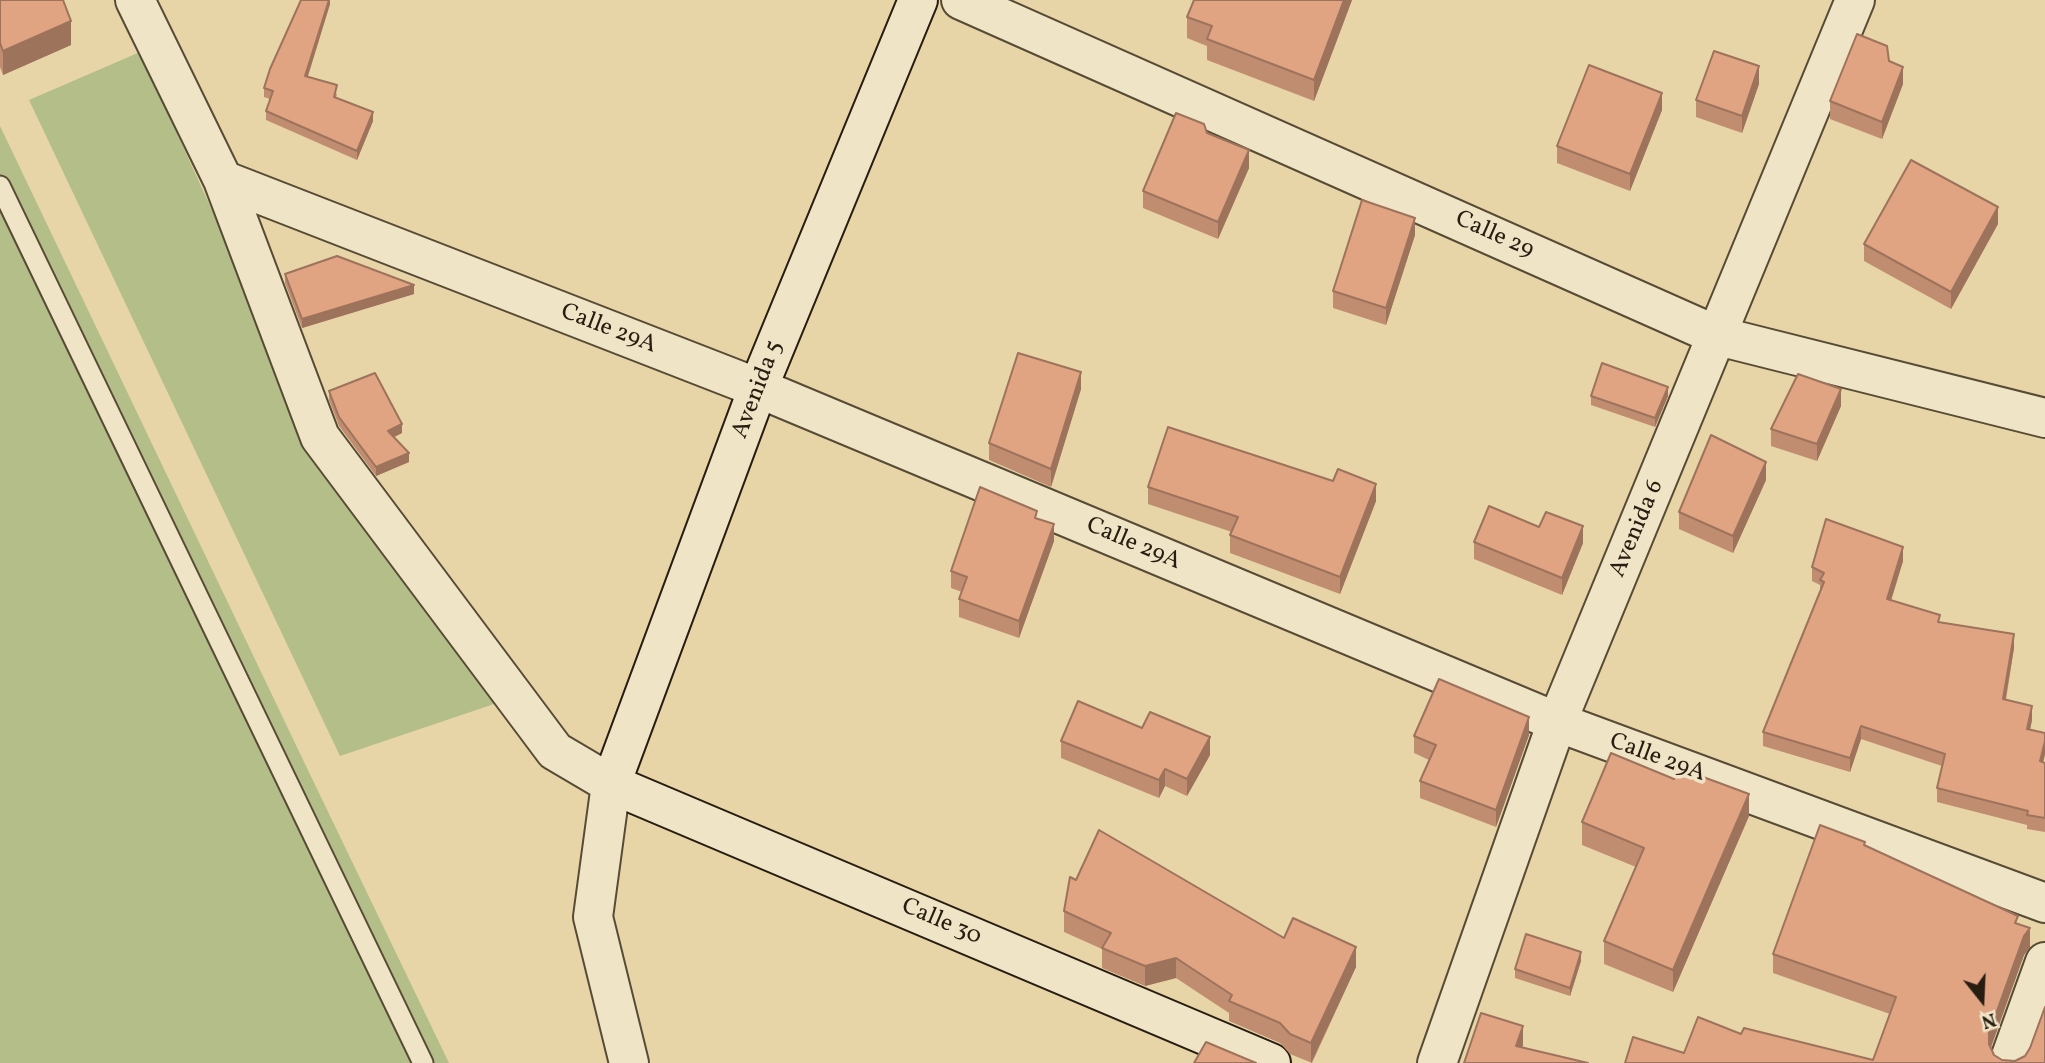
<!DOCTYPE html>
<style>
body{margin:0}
#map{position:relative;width:2045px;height:1063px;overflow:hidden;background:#e7d5a7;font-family:Vollkorn,serif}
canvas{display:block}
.north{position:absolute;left:1947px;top:965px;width:70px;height:70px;-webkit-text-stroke:5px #efe4c6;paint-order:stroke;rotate:162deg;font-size:19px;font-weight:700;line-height:28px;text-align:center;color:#281d11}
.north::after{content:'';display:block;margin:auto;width:24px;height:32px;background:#281d11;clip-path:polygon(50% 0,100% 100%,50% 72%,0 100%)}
</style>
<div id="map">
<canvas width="2045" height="1063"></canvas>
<div class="north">N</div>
</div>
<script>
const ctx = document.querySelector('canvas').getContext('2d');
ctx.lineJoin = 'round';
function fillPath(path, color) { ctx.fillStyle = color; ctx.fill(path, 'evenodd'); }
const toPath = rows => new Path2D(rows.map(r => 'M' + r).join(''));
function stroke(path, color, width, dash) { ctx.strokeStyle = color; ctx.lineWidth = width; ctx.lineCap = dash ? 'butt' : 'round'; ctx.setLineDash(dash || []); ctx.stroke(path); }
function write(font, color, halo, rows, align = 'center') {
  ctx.font = font + ' Vollkorn,serif'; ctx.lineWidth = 7; ctx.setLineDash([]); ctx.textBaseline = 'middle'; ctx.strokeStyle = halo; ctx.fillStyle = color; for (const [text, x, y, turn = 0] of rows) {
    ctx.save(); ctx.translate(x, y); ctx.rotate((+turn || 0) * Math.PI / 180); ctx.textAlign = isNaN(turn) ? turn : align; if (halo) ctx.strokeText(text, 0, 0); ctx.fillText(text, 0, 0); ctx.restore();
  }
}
const green = toPath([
 [140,52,318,443,497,703,340,756,29,100],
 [0,126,306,766,449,1063,0,1063]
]);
const lane = toPath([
 [0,186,423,1063]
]);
const street = toPath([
 [135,0,223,180,320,437,555,751,611,784,593,917,629,1063],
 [961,0,1718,336,2045,418],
 [223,180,758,388,1557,722,2045,903],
 [2010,1059,2045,962],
 [1437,1063,1557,722,1855,0]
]);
const secondary = toPath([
 [918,0,758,388,611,784,1271,1063]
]);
const wall = toPath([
 [0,0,71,45,3,75,0,67],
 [330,0,330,4,308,76,337,94,336,97,373,121,357,160,266,120,266,111,270,99,264,97,264,88],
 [1194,0,1352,0,1314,101,1207,60,1207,46,1187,38,1187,17],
 [1889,61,1903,84,1882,139,1830,119,1830,101],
 [1759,84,1742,133,1696,117,1696,100],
 [1662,110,1630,191,1557,163,1557,146],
 [1207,133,1249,168,1218,239,1143,208,1143,191],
 [1998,224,1951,309,1864,261,1864,244],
 [1415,235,1386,325,1333,308,1333,291],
 [285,274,414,294,302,328,285,283],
 [1081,389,1051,487,989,460,989,443],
 [329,391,402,433,394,437,409,462,376,476,339,426,329,400],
 [1591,396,1668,396,1655,427,1591,405],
 [1841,406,1817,461,1771,446,1771,429],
 [1766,480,1733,553,1679,529,1679,512],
 [1148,487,1376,501,1340,594,1230,553,1230,535,1232,532,1148,504],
 [1037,518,1054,541,1019,638,959,617,959,599,962,592,951,588,951,571],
 [1474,542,1583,543,1562,595,1474,559],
 [1903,561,1891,601,1940,622,2014,648,2006,700,2032,720,2030,730,2043,762,2045,763,2045,832,2027,829,2027,825,1937,802,1937,788,1942,766,1861,739,1850,772,1763,746,1763,732,1820,591,1820,585,1812,581,1812,567],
 [1142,728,1210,755,1187,796,1165,786,1159,798,1061,758,1061,741],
 [1529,735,1496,827,1420,798,1420,781,1429,760,1414,753,1414,736],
 [1674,779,1749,816,1673,992,1604,964,1604,941,1636,867,1582,845,1582,822],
 [1865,846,2018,924,2030,947,2024,955,1991,1048,1994,1055,2002,1060,2015,1061,2025,1056,2030,1048,2045,1063,1625,1063,1684,1053,1741,1034,1873,1060,1890,1014,1773,973,1773,954],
 [1076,880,1284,938,1356,967,1312,1063,1290,1054,1280,1043,1229,1021,1229,1013,1176,978,1145,986,1102,968,1102,949,1064,932,1064,911],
 [1581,961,1570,996,1515,978,1515,969]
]);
const shadedWall = toPath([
 [329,0,330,0,330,4,305,85,305,76],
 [1344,0,1352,0,1314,101,1314,80],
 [71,21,71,45,3,75,3,51],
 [1759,66,1759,84,1742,133,1742,116],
 [1903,67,1903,84,1882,139,1882,122],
 [1662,93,1662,110,1630,191,1630,174],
 [373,112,373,121,357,160,357,151],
 [1249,150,1249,168,1218,239,1218,222],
 [1998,207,1998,224,1951,309,1951,292],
 [1415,218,1415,235,1386,325,1386,308],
 [414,285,414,294,302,328,302,319],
 [1081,372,1081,389,1051,487,1051,469],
 [1668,387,1668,396,1655,427,1655,418],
 [1841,389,1841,406,1817,461,1817,444],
 [402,424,402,433,388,440,388,431],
 [409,453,409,462,376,476,376,467],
 [1766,462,1766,480,1733,553,1733,536],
 [1376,484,1376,501,1340,594,1340,577],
 [1054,524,1054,541,1019,638,1019,621],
 [1583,526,1583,543,1562,595,1562,578],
 [1903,547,1903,561,1887,613,1887,599],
 [2014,634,2014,648,2003,713,2003,699],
 [2032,706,2032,720,2027,743,2027,729],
 [1529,717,1529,735,1496,827,1496,810],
 [1861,726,1861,739,1850,772,1850,758],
 [1210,737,1210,755,1187,796,1187,779],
 [2045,741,2045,755,2040,775,2040,761],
 [1165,769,1165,786,1159,798,1159,780],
 [1749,794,1749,816,1673,992,1673,970],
 [2030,928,2030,947,2024,955,1989,1052,1989,1063,1989,1033,2024,936],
 [1356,947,1356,967,1311,1063,1311,1043],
 [1581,952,1581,961,1570,996,1570,988],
 [1176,958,1176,978,1145,986,1145,966],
 [1523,1026,1523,1045,1517,1063,1516,1046]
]);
const building = toPath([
 [0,0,63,0,71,21,3,51,0,43,0,0],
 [301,0,329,0,305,76,337,85,334,97,373,112,357,151,266,111,273,91,264,88,270,69,301,0],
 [1194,0,1344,0,1314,80,1207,39,1212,26,1187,17,1194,0],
 [1857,34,1887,46,1889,61,1903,67,1882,122,1830,101,1857,34],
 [1714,51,1759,66,1742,116,1696,100,1714,51],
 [1589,65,1662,93,1630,174,1557,146,1589,65],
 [1176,113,1204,124,1207,133,1249,150,1218,222,1143,191,1176,113],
 [1911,160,1998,207,1951,292,1864,244,1911,160],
 [1362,200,1415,218,1386,308,1333,291,1362,200],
 [337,256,414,285,302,319,285,274,337,256],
 [1018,353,1081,372,1051,469,989,443,1018,353],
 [1602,363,1668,387,1655,418,1591,396,1602,363],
 [375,373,402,424,388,431,409,453,376,467,339,417,329,391,375,373],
 [1798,374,1841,389,1817,444,1771,429,1798,374],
 [1168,427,1333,481,1338,469,1376,484,1340,577,1230,535,1238,517,1148,487,1168,427],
 [1711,435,1766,462,1733,536,1679,512,1711,435],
 [980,487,1037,511,1035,518,1054,524,1019,621,959,599,967,577,951,571,980,487],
 [1489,506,1539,527,1546,512,1583,526,1562,578,1474,542,1489,506],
 [1826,519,1903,547,1887,599,1940,615,1938,622,2014,634,2003,699,2032,706,2027,729,2045,733,2045,741,2040,761,2045,763,2045,818,2027,815,2028,811,1937,788,1945,754,1861,726,1850,758,1763,732,1824,582,1820,580,1824,573,1812,567,1826,519],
 [1439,679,1529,717,1496,810,1420,781,1436,745,1414,736,1439,679],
 [1078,701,1142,728,1150,712,1210,737,1187,779,1165,769,1159,780,1061,741,1078,701],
 [1611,753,1674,779,1679,768,1749,794,1673,970,1604,941,1644,848,1582,822,1611,753],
 [1820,825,1865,842,1864,845,2018,916,2015,923,2030,928,2024,936,1989,1033,1989,1044,1994,1055,2002,1060,2015,1061,2025,1056,2030,1048,2045,1007,2045,1063,1625,1063,1633,1037,1684,1053,1698,1017,1741,1034,1744,1028,1873,1060,1896,997,1773,954,1820,825],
 [1099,830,1284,938,1293,918,1356,947,1311,1043,1290,1034,1280,1023,1229,1001,1232,995,1176,958,1145,966,1102,948,1111,933,1064,911,1070,877,1076,880,1099,830],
 [1526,934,1581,952,1570,988,1515,969,1526,934],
 [1481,1013,1523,1026,1516,1046,1588,1063,1464,1063,1481,1013],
 [1206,1042,1256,1063,1194,1063,1206,1042]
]);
const streetNames = [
 ["Calle 29",1494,236,24],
 ["Calle 29A",608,330,21],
 ["Avenida 5",759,390,-69],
 ["Avenida 6",1638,529,-67],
 ["Calle 29A",1133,545,23],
 ["Calle 29A",1657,759,20],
 ["Calle 30",941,923,23]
];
fillPath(green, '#b3be89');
stroke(lane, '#584b36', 23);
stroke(street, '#584b36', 42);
stroke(secondary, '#281d11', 42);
stroke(lane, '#efe4c6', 19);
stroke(street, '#efe4c6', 38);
stroke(secondary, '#efe4c6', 38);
fillPath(wall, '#c18d71');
fillPath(shadedWall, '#9d735c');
fillPath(building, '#e0a483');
stroke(building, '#9d735c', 2);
write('24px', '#281d11', '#efe4c6', streetNames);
</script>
